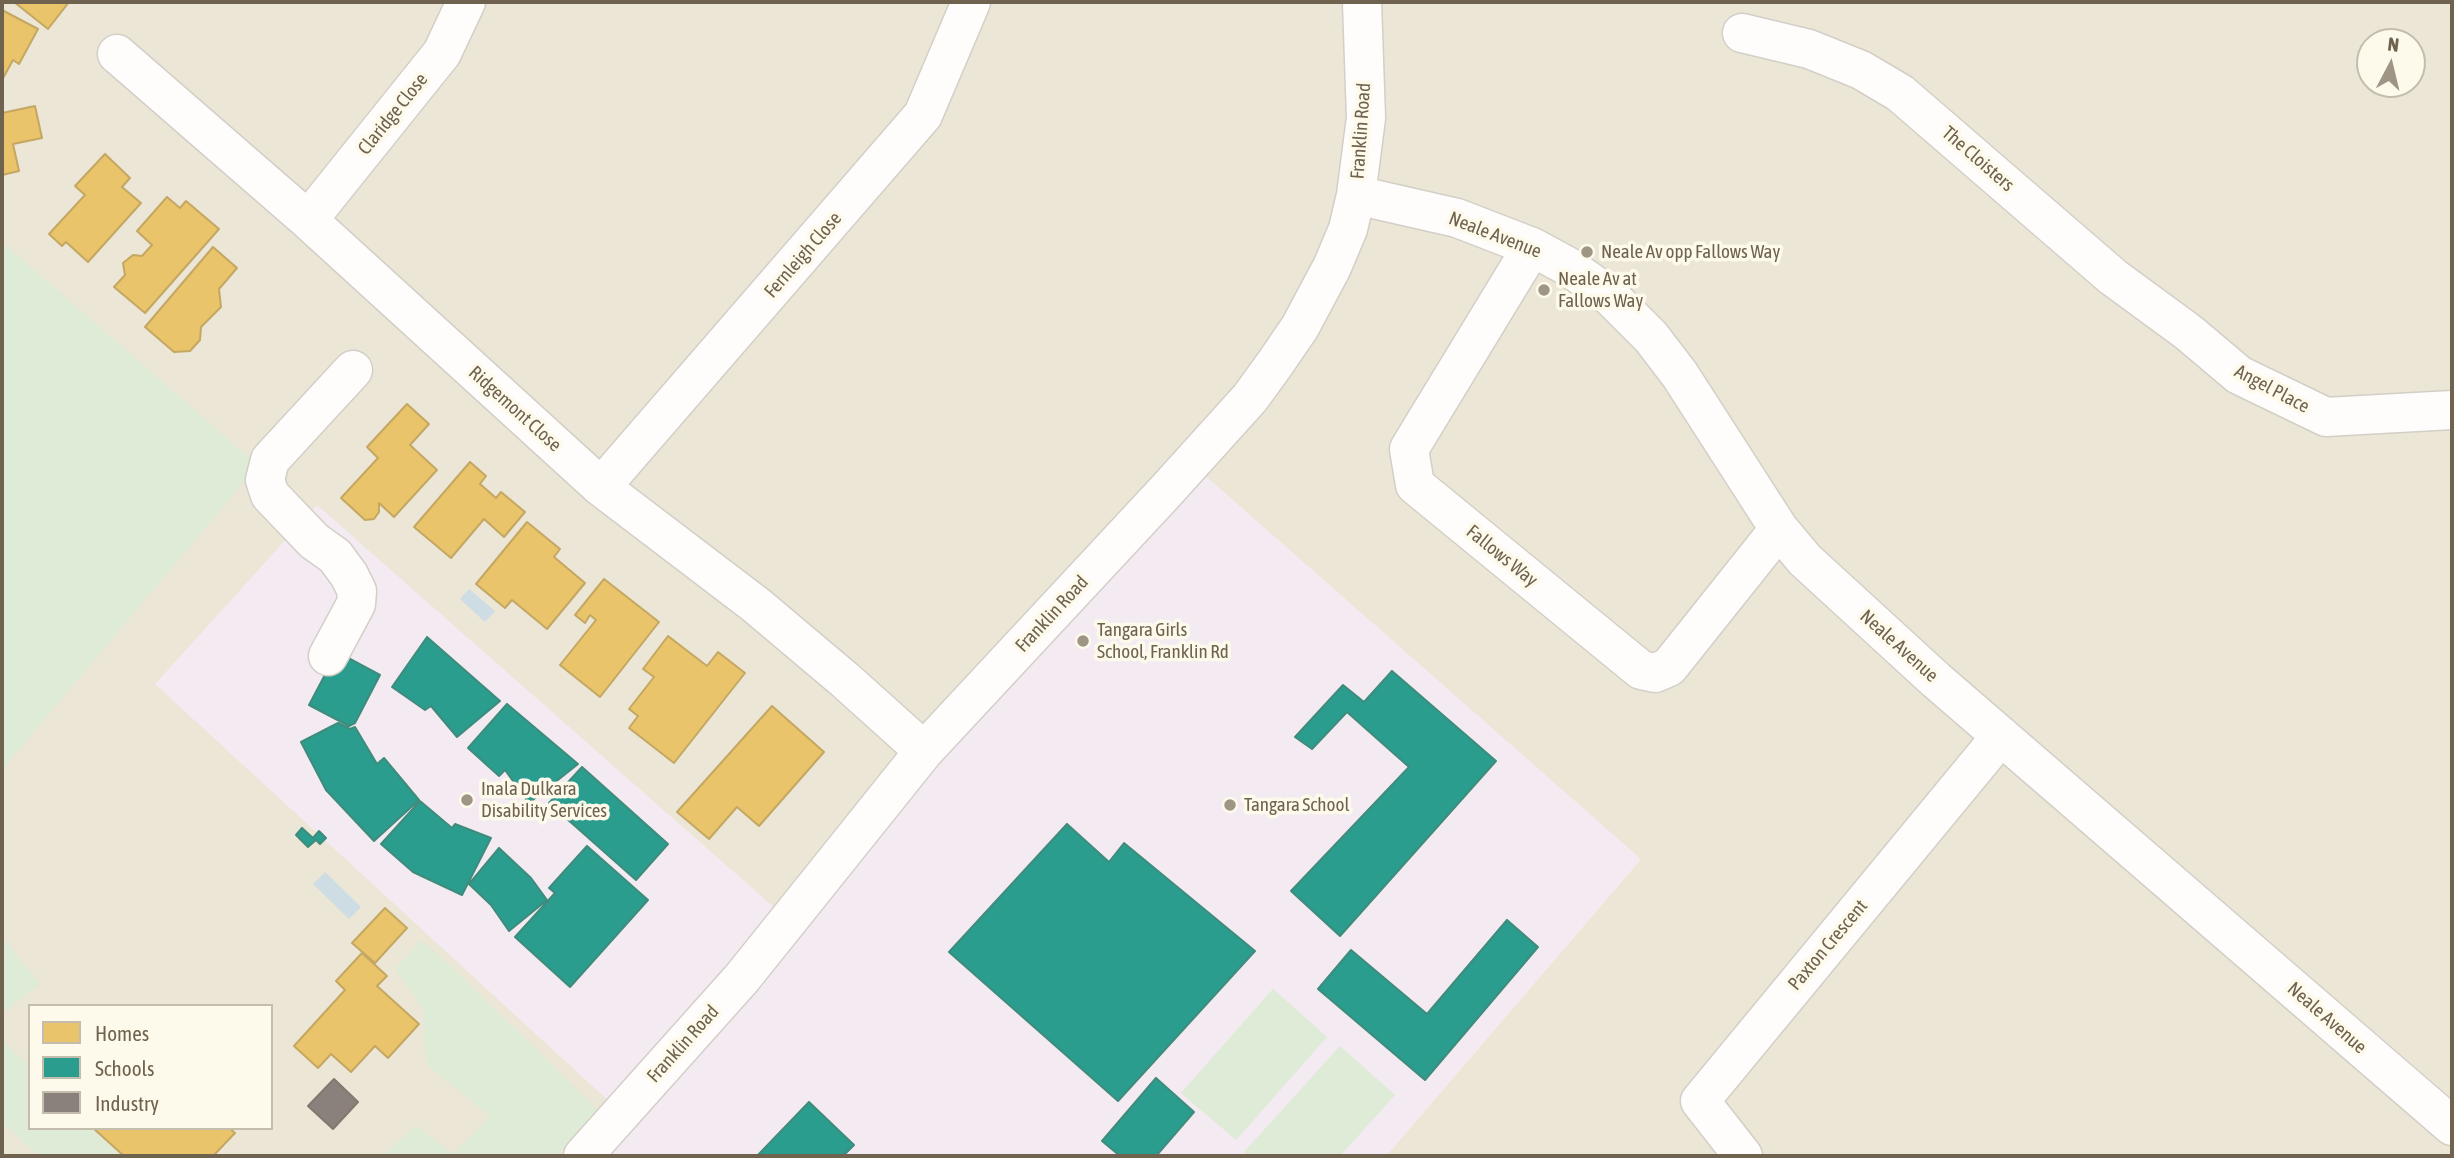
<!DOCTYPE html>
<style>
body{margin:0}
#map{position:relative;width:2454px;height:1158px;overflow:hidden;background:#f5f3ea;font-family:"Asap Condensed",sans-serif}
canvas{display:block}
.frame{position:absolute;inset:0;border:4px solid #6f624e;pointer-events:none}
.legend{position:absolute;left:28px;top:1004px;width:245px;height:126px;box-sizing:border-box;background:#fdfaec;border:2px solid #c4bdad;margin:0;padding:9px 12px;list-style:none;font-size:21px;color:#6f624e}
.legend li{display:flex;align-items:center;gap:14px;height:35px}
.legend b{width:35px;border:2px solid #c4bdad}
.north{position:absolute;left:2356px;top:28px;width:70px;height:70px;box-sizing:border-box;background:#fdfaec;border:2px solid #c4bdad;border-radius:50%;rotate:7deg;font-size:19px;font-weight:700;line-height:28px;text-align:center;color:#6f624e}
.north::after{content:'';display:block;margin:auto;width:24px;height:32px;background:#9e9585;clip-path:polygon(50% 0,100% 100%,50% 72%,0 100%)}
</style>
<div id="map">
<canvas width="2454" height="1158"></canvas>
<div class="frame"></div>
<ul class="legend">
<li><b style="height:19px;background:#e9c46a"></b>Homes</li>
<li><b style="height:19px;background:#2a9d8f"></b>Schools</li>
<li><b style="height:19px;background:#8a817c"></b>Industry</li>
</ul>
<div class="north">N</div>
</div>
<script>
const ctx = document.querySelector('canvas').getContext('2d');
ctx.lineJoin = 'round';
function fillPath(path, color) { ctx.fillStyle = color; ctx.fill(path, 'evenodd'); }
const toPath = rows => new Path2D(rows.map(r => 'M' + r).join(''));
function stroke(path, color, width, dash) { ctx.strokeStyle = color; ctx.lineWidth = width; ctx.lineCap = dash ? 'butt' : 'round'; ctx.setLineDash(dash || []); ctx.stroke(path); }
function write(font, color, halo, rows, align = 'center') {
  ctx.font = font + ' "Asap Condensed",sans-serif'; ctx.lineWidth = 7; ctx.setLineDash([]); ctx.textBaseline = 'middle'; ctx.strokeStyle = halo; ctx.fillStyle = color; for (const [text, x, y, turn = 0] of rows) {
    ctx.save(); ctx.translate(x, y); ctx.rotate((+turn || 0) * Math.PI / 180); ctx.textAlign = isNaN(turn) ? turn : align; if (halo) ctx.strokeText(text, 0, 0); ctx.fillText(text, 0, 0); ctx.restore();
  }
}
const residential = toPath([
 [2,2,2452,2,2452,1156,1386,1156,1641,859,583,1156,2,1156],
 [2370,42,2412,42,2412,84,2370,84],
 [30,1006,271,1006,271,1128,30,1128]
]);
const education = toPath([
 [1191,463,1641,859,1386,1156,583,1156],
 [317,505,784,916,616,1108,155,684]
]);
const green = toPath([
 [2,242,258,465,2,770],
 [2,936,40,984,2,1014],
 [421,940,456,971,598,1110,556,1156,382,1156,416,1125,453,1154,490,1116,429,1067,424,1044,423,1009,395,969],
 [1273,989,1327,1037,1236,1140,1181,1093],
 [2,1040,30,1067,30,1128,91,1128,120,1156,39,1156,2,1123],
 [1340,1046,1395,1095,1340,1156,1249,1156,1244,1152]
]);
const water = toPath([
 [469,589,495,611,485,622,460,599],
 [325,872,361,907,349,919,313,884]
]);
const homes = toPath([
 [14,2,69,2,48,29,14,2],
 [2,10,38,29,19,64,13,60,2,80,2,10],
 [35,106,42,138,13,144,19,171,2,175,2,113,35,106],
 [105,154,130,178,122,187,141,203,88,262,66,242,62,246,49,234,85,195,75,186,105,154],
 [167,197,180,208,186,201,219,229,145,313,114,287,125,275,123,263,133,255,142,256,152,245,137,231,167,197],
 [213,247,237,268,219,289,221,307,201,327,200,340,190,351,174,352,145,327,213,247],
 [407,404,429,424,410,445,437,470,394,517,379,503,379,512,374,519,365,520,341,498,378,458,367,447,407,404],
 [470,462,486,476,480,484,496,498,501,492,525,512,504,537,484,519,451,558,414,527,470,462],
 [527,522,560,549,554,557,585,583,547,629,512,600,505,608,476,584,527,522],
 [604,579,659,622,600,697,560,665,596,620,590,615,585,623,575,615,604,579],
 [668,636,707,666,718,652,745,673,674,763,629,728,638,716,629,709,654,677,643,669,668,636],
 [772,706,824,752,759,826,737,807,709,839,677,812,772,706],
 [385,908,407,928,375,963,352,943,385,908],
 [362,953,387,976,377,986,419,1024,388,1058,375,1046,351,1072,331,1054,318,1068,294,1046,345,990,336,981,362,953],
 [93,1128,229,1128,235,1133,213,1156,124,1156,93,1128]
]);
const schools = toPath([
 [427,637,500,701,457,737,431,706,425,710,392,687,427,637],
 [337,652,380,675,355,723,349,726,309,705,337,652],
 [1392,671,1496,761,1340,936,1291,891,1409,767,1347,712,1312,749,1295,737,1343,685,1364,702,1392,671],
 [507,704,578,764,529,803,505,770,499,776,468,748,507,704],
 [338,723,350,729,355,727,377,764,384,758,419,800,374,841,326,790,301,742,338,723],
 [582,767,668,844,636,880,549,803,582,767],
 [420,801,452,828,455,824,491,838,462,895,413,872,381,844,420,801],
 [1067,824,1109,862,1124,843,1255,951,1118,1101,949,952,1067,824],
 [302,828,313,838,319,831,326,838,320,844,316,840,308,847,296,835,302,828],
 [587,846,648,900,570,987,515,937,555,893,549,888,587,846],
 [499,848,531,878,547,900,509,931,491,905,469,884,499,848],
 [1507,920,1538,947,1425,1080,1318,989,1351,950,1427,1014,1507,920],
 [1156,1078,1194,1112,1156,1156,1120,1156,1102,1141,1156,1078],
 [809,1102,854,1145,843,1156,757,1156,809,1102]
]);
const industry = toPath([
 [334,1079,358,1102,333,1129,308,1106,334,1079]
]);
const minor = toPath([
 [1742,33,1809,49,1861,70,1900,93,2113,277,2188,332,2239,375,2326,417,2452,410],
 [117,54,308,220,601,487,756,605,845,680,924,751],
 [1356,195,1457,218,1532,247,1569,267,1611,297,1651,337,1680,375,1779,529,1805,560,1936,680,2452,1126],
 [308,220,442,53,466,2],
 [1532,247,1409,449,1415,485,1641,670,1655,673,1669,667,1779,529],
 [601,487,923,115,971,2],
 [328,656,356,604,357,591,349,575,335,556,314,541,270,495,265,480,270,460,353,370],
 [583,1156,742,978,924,751,1166,491,1250,398,1274,365,1300,327,1332,267,1348,229,1356,195,1366,118,1362,2],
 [1743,1156,1700,1101,2001,736]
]);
const markers = [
 [1587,252,7,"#9e9585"],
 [1544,290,7,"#9e9585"],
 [1083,641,7,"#9e9585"],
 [467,800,7,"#9e9585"],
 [1230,805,7,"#9e9585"]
];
const streetNames = [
 ["Claridge Close",393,114,-51],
 ["Franklin Road",1361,131,-86],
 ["The Cloisters",1978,159,41],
 ["Neale Avenue",1495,235,21],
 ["Fernleigh Close",803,255,-49],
 ["Angel Place",2272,389,28],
 ["Ridgemont Close",515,409,42],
 ["Fallows Way",1502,556,39],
 ["Franklin Road",1052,614,-47],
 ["Neale Avenue",1899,646,42],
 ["Paxton Crescent",1828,945,-50],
 ["Neale Avenue",2327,1018,41],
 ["Franklin Road",683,1044,-48]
];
const poiNames = [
 ["Neale Av opp Fallows Way",1601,252],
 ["Neale Av at",1558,279],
 ["Fallows Way",1558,301],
 ["Tangara Girls",1097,630],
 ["School, Franklin Rd",1097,652],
 ["Inala Dulkara",481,789],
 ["Disability Services",481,811],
 ["Tangara School",1244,805]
];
fillPath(residential, '#ece6d7');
fillPath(education, '#f4eaf1');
fillPath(green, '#deebd6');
fillPath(water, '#cedde3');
fillPath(homes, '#e9c46a');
stroke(homes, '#c4a762', 2);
fillPath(schools, '#2a9d8f');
stroke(schools, '#3f8b7c', 2);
fillPath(industry, '#8a817c');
stroke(industry, '#82786e', 2);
stroke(minor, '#d3cfc7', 41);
stroke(minor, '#fefdfc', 38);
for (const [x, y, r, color] of markers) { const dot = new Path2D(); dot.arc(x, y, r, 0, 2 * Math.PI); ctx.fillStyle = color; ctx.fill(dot); stroke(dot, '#fdfaec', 2.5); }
write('19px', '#6f624e', '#fdfaec', streetNames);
write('19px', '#6f624e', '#fdfaec', poiNames, 'left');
</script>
